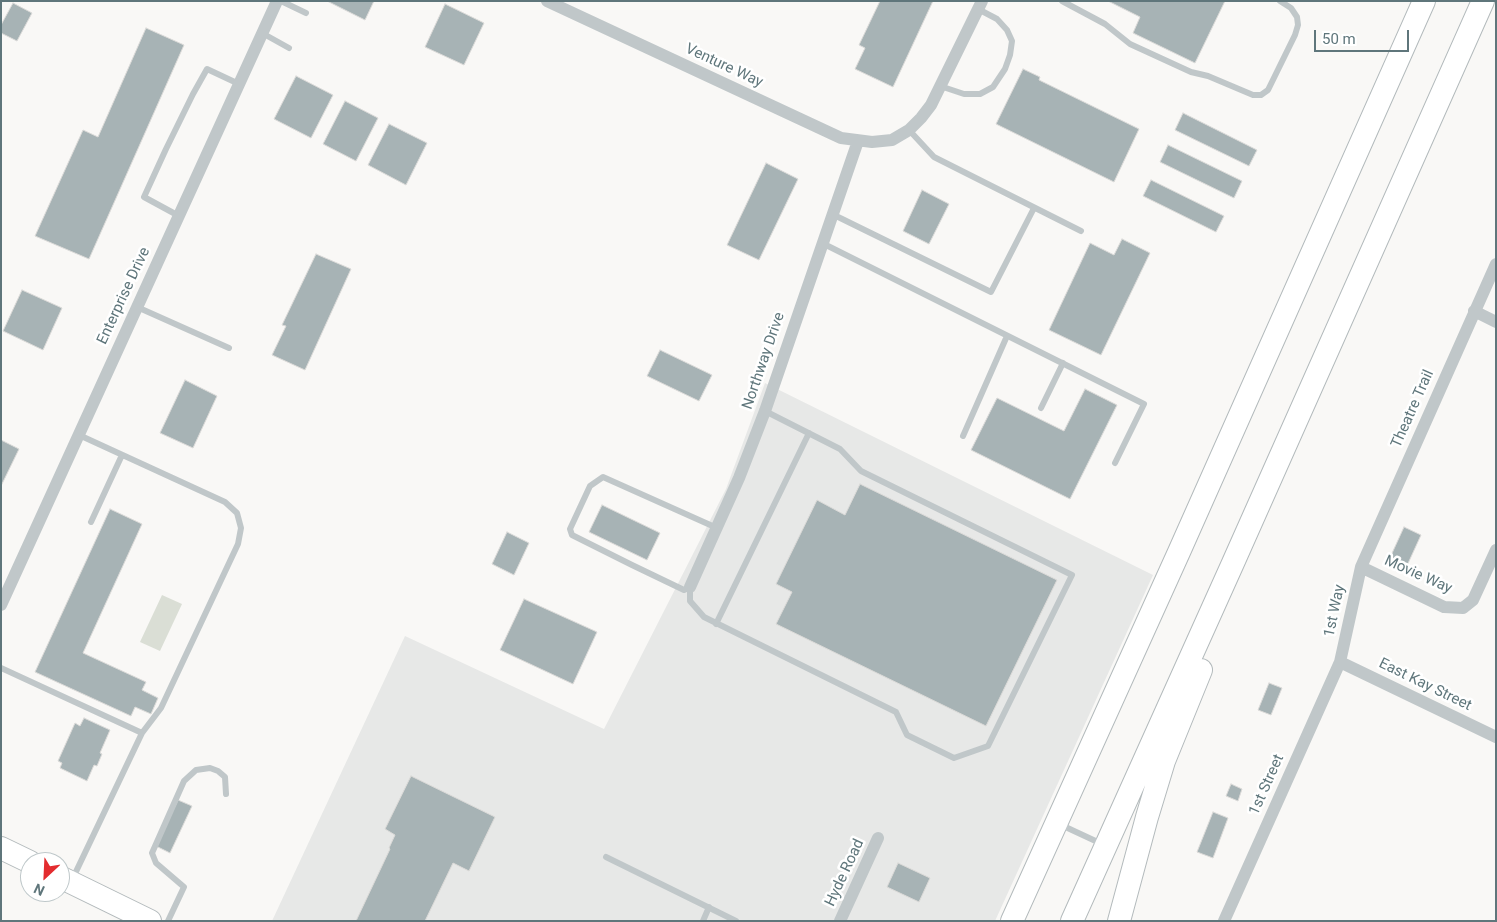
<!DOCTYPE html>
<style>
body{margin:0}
#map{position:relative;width:1497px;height:922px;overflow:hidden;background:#f9f8f6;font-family:Roboto,sans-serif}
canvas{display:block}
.frame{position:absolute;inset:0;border:2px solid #5f767b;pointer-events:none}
.north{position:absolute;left:20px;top:852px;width:50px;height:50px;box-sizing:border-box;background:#fff;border:1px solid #bfc8ca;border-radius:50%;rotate:205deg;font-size:14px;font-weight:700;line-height:20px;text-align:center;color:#5f767b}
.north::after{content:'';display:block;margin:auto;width:18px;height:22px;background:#e32c2f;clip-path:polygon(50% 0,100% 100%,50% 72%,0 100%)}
.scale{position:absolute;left:1314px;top:30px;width:95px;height:22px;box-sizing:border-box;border:2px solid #5f767b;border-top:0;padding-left:6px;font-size:15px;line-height:18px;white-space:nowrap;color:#5f767b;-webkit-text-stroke:4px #fff;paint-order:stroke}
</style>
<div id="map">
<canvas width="1497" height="922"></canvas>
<div class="frame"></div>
<div class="north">N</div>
<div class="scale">50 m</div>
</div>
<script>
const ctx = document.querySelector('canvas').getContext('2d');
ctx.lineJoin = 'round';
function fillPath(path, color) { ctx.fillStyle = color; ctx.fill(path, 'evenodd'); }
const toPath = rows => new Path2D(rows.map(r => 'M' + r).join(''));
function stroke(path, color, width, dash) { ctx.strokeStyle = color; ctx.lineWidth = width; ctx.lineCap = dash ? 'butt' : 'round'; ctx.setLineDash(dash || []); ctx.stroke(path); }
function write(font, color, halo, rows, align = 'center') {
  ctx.font = font + ' Roboto,sans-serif'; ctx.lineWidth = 5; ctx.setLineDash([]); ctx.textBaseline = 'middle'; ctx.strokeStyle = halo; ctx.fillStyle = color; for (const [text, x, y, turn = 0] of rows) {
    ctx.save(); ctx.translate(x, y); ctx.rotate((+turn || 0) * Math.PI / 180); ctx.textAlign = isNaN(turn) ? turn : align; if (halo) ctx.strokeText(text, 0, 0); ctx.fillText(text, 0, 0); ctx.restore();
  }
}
const built = toPath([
 [765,383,1153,575,995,921,272,921,405,636,604,729,726,489]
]);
const green = toPath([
 [162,595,182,604,160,651,140,642]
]);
const building = toPath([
 [327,1,374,1,365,20,327,1],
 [880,1,933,1,893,87,855,69,865,48,859,45,880,1],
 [1108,1,1225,1,1195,63,1133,33,1140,17,1108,1],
 [13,3,32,13,17,41,1,33,1,25,13,3],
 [445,4,484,23,464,65,425,47,445,4],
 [146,28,184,45,89,259,35,236,83,130,98,137,146,28],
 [1023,69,1040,77,1039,80,1139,129,1114,182,996,124,1023,69],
 [296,76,333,95,311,138,274,119,296,76],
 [345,101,378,118,356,161,323,144,345,101],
 [1183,113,1257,150,1249,166,1175,130,1183,113],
 [389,124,427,143,406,185,368,165,389,124],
 [1168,145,1242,181,1234,198,1160,162,1168,145],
 [766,163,798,179,759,260,727,245,766,163],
 [1151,180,1224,216,1216,232,1143,196,1151,180],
 [922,190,949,204,929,244,903,231,922,190],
 [1122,239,1150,253,1101,355,1049,330,1090,243,1114,255,1122,239],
 [316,254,351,269,305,370,272,355,286,326,282,325,316,254],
 [22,290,62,308,43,350,3,331,22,290],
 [660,350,712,375,699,401,647,376,660,350],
 [185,380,217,396,193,448,160,433,185,380],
 [1085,389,1117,405,1070,499,971,450,997,398,1064,431,1085,389],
 [1,440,19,449,1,486,1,440],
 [860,484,1057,580,986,726,776,624,792,592,776,584,817,500,845,515,860,484],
 [602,505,660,533,647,560,589,532,602,505],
 [110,509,142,524,83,653,146,682,142,690,158,698,151,714,135,707,131,716,35,672,110,509],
 [1404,527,1421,535,1405,570,1388,562,1404,527],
 [507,532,529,543,514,575,492,564,507,532],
 [524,599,597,632,573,684,500,650,524,599],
 [1269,683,1282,688,1271,715,1258,710,1269,683],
 [84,718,110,730,100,753,102,754,97,766,94,765,87,781,60,768,62,763,58,761,75,723,80,726,84,718],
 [411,776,495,817,469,871,453,863,425,921,356,921,390,849,389,848,395,835,385,829,411,776],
 [1231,784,1242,789,1238,801,1226,796,1231,784],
 [178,800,192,806,170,853,156,846,178,800],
 [1213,812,1228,818,1213,858,1197,852,1213,812],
 [898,863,930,878,919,902,887,887,898,863]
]);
const lane = toPath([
 [281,1,306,13],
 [1062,1,1105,24,1130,44,1191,72,1208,76,1253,95,1261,95,1268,90,1295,35,1298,25,1297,17,1291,8,1280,1],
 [262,33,289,48],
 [940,86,964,94,980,94,993,87,1005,69,1010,55,1012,41,1007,30,997,19,978,9],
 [909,130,934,157,1081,231],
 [832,214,991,292,1034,208],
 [179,216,144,197,166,149,193,94,207,69,239,84],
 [822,243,1144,404,1115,463],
 [137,307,229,348],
 [1041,408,1063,363],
 [963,436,1007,336],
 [91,522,122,455],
 [717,528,603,477,590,486,570,529,572,535,632,565,684,590,690,587,690,601,704,617,896,712,907,735,954,758,988,746,1072,575,861,471,840,449,765,411],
 [716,624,809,433],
 [1,668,142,733],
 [1059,824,1102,844],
 [606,857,736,921],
 [72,880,142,733,161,708,238,544,241,528,237,513,225,502,79,435],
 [168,921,184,887,156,863,152,853,184,781,196,770,210,768,218,771,225,777,226,794],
 [703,921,709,907]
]);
const street = toPath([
 [547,1,841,138,872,142,892,140,909,130,921,118,931,105,982,1],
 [1474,311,1496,322],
 [1361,567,1444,607,1463,608,1473,600,1496,550],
 [690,587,739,478,765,411,858,141],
 [1,605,277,1],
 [1340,662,1496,737],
 [840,921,878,838],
 [1224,921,1340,662,1361,567,1496,264]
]);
const highway = toPath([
 [1,848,30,862],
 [60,877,150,921],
 [1012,921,1179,552,1424,1],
 [1072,921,1233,563,1483,1],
 [1119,921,1147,817,1164,761,1201,670]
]);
const streetNames = [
 ["Venture Way",724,66,25],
 ["Enterprise Drive",124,296,-65],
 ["Northway Drive",764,361,-71],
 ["Theatre Trail",1413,409,-66],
 ["Movie Way",1418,575,24],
 ["1st Way",1335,611,-78],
 ["East Kay Street",1425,685,26],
 ["1st Street",1267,785,-66],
 ["Hyde Road",845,873,-65]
];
fillPath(built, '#e7e8e7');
fillPath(green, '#daded5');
fillPath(building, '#a7b3b5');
stroke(building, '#dbdad8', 1);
stroke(highway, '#b3babc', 24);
stroke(lane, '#c0c7c9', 6);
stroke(street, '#c0c7c9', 12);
stroke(highway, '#fff', 22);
write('15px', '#5f767b', '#fff', streetNames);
</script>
